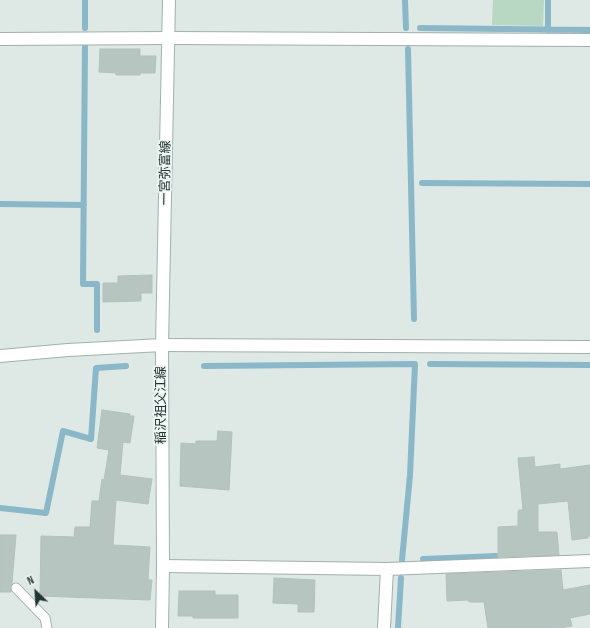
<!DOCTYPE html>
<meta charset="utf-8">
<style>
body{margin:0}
#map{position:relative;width:590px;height:628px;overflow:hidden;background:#dee8e5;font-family:"Sofia Sans Condensed",sans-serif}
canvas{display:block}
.north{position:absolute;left:16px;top:572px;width:40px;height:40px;-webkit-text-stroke:3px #eef5f2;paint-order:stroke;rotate:335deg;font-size:11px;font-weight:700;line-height:16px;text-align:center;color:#213633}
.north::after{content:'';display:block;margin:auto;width:14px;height:18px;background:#213633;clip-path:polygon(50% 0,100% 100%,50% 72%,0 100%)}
</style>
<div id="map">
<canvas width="590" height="628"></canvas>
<div class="north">N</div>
</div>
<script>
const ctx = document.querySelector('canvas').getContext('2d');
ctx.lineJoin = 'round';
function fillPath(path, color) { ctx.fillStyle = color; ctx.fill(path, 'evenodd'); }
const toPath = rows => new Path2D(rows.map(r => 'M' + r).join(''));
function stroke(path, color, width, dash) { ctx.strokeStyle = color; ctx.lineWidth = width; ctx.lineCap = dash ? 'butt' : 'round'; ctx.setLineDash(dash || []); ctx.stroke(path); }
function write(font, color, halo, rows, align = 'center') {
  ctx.font = font + ' "Sofia Sans Condensed","Noto Sans JP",sans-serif'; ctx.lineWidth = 3.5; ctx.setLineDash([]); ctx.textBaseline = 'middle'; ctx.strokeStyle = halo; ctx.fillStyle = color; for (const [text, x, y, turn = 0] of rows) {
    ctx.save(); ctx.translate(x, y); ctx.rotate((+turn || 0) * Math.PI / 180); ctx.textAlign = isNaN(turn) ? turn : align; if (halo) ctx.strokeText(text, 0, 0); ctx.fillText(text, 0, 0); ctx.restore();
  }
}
const green = toPath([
 [493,0,544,0,543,26,492,25]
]);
const stream = toPath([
 [405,0,406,28],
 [85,28,85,0],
 [420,28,590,30],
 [548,30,548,0],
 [85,44,83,284,97,284,97,330],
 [408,49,414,319],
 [422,183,590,184],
 [0,204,84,205],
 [430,364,590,365],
 [204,366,415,364,410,475,402,560],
 [0,508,46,513,63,431,91,439,96,368,126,366],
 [423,559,496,556],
 [398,628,401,578]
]);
const building = toPath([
 [100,49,140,49,140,56,156,56,155,73,140,73,140,75,116,75,116,73,99,72,100,49],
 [152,275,152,293,141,293,141,301,103,302,103,283,118,283,118,276,152,275],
 [102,410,130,414,129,416,134,416,130,443,123,442,120,475,152,479,148,504,116,500,113,545,150,547,148,580,152,580,150,600,40,596,41,536,74,537,75,527,90,527,92,501,99,501,102,479,104,480,109,450,97,448,102,410],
 [218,431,232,432,229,490,180,486,181,443,196,444,196,441,217,441,218,431],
 [534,457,535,467,560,464,560,469,590,465,590,536,588,536,588,538,572,540,568,501,538,504,538,532,557,532,559,555,498,557,498,527,518,526,518,512,519,510,523,510,518,458,534,457],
 [0,535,16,535,12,583,10,587,11,592,0,592,0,535],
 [561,570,563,590,590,585,590,614,570,618,572,626,559,628,488,628,484,602,469,602,468,600,447,601,446,574,561,570],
 [274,578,315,580,314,612,298,612,298,604,273,603,274,578],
 [179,591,215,591,215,595,238,595,238,618,193,618,193,616,178,616,179,591]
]);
const service = toPath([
 [16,588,45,618,47,628]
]);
const minor = toPath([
 [0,39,169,38,590,40],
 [163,566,387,569,590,561],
 [384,628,387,569]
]);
const tertiary = toPath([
 [162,345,590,347]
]);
const secondary = toPath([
 [0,356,68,350,162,345],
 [162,628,163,566,162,345,169,0]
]);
const streetNames = [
 ["一宮弥富線",166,173,-89],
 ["稲沢祖父江線",162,405,-90]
];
fillPath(green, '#b8d8c4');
stroke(stream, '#8ab8c9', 6);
fillPath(building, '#b7c5c1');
stroke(building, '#b1c1bc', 1);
stroke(service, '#a2afac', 11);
stroke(minor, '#a2afac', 14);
stroke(tertiary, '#a2afac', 14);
stroke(secondary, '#9eb3ae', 14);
stroke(service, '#fff', 9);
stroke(minor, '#fff', 12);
stroke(tertiary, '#fff', 12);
stroke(secondary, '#fff', 12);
write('13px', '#213633', '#eef5f2', streetNames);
</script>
